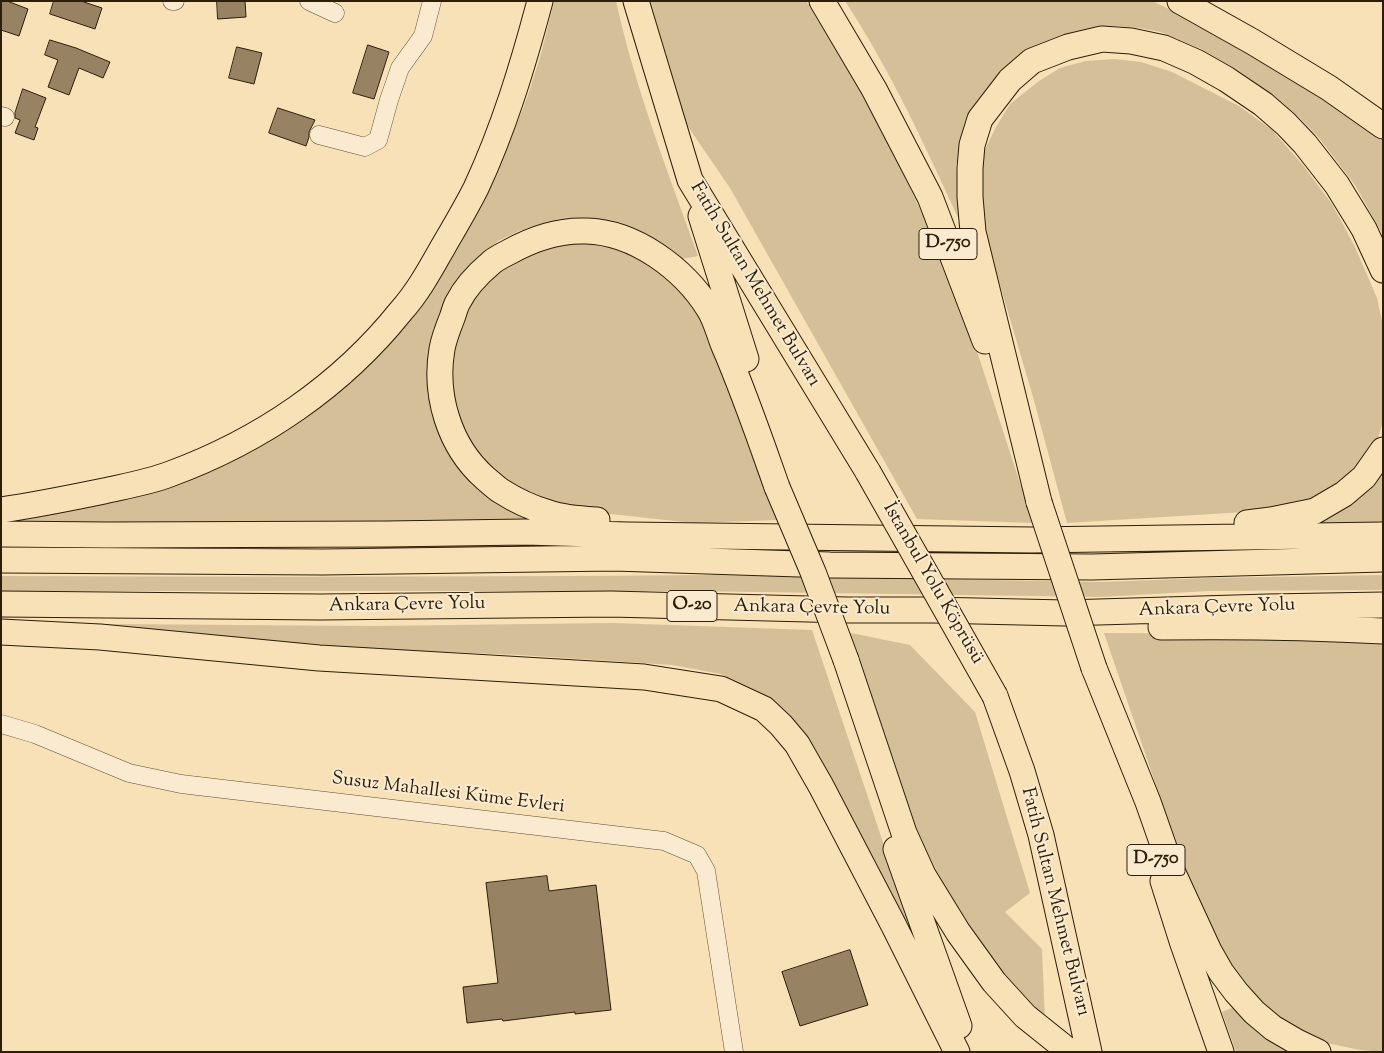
<!DOCTYPE html>
<meta charset="utf-8">
<style>
body{margin:0}
#map{position:relative;width:1384px;height:1053px;overflow:hidden;background:#f8e0b7;font-family:"Sorts Mill Goudy",serif}
canvas{display:block}
.frame{position:absolute;inset:0;border:2px solid #2d1e08;pointer-events:none}
</style>
<div id="map">
<canvas width="1384" height="1053"></canvas>
<div class="frame"></div>
</div>
<script>
const g = document.querySelector('canvas').getContext('2d');
g.lineJoin = 'round';
function fillPath(path, color) {
  g.fillStyle = color;
  g.fill(path, 'evenodd');
}
function strokePath(path, color, width, dash) {
  g.strokeStyle = color;
  g.lineWidth = width;
  g.lineCap = dash ? 'butt' : 'round';
  g.setLineDash(dash || []);
  g.stroke(path);
}
function drawText(font, color, halo, rows, align = 'center') {
  g.font = font + ' "Sorts Mill Goudy",serif';
  g.lineWidth = 4;
  g.setLineDash([]);
  g.textBaseline = 'middle';
  g.strokeStyle = halo;
  g.fillStyle = color;
  for (const [text, x, y, turn = 0] of rows) {
    g.save();
    g.translate(x, y);
    g.rotate((+turn || 0) * Math.PI / 180);
    g.textAlign = isNaN(turn) ? turn : align;
    if (halo) g.strokeText(text, 0, 0);
    g.fillText(text, 0, 0);
    g.restore();
  }
}
fillPath(new Path2D(`
 M554,1h62c19,87 52,171 82,255l-16,3 -120,-37 -21,2 -22,7 -21,10 -19,18 -24,29 -12,145 103,89 -545,5v-11l171,-32 56,-21 45,-25 35,-22 30,-23 40,-37 30,-34 73,-118 31,-68 16,-41 13,-41z
 M643,1h163l56,93 31,59 28,58 52,128 60,184 -116,-4 -187,-331 -54,-79z
 M845,1h307l15,7 149,85 67,47v95l-28,-50 -36,-47 -19,-20 -24,-21 -40,-28 -35,-20 -40,-17 -22,-4 -24,-2 -34,4 -38,13 -29,19 -50,70 -8,33 5,59c-35,-76 -70,-153 -116,-223z
 M1115,59l26,3 31,10 67,34 33,24 30,34 30,40 22,41 23,53 6,28v96l-5,16 -12,24 -51,41 -71,9 -177,11 -34,-126 -40,-136 -15,-66 1,-33 17,-35 14,-23 29,-23 21,-13 26,-7z
 M560,242h43l58,27 44,52 73,199 -85,3 -119,-13 -53,-15 -51,-47 -17,-50 -1,-27 3,-25 7,-25 12,-24 17,-19 21,-16z
 M1383,472v55l-66,-1 -1,-6z
 M716,575l384,7 109,-4 174,-3v15l-174,1 -109,6 -410,-6h-689v-15c239,1 477,1 715,-1z
 M613,623l199,7 97,290 -8,5 -130,-224 -26,-15 -24,-12 -49,-9 -153,-10 -197,-8 -218,-17v-6l268,2z
 M846,632l64,13 65,67 55,181 -25,19 37,37 3,72 -28,-26 -63,-82 -36,-73z
 M1104,633l212,1 67,5v413l-23,-2 -38,-8 -40,-22 -42,-32 -51,-106z
 M1236,1006l65,46h-65l-14,-40z`), '#d5bf99');
const building = new Path2D(`
 M1,1h6l21,8 -9,27 -18,-6z
 M54,1h27l21,7 -7,21 -45,-15z
 M217,1h28l1,16 -28,2z
 M50,40l26,8 34,14 -7,16 -24,-10 -10,27 -21,-8 10,-27 -13,-5z
 M368,45l21,7 -15,47 -21,-6z
 M237,47l25,6 -8,31 -25,-6z
 M23,89l23,9 -11,29 3,1 -4,12 -19,-7 5,-13 -5,-2v-5z
 M278,108l37,12 -6,12v5l-3,9 -37,-13z
 M547,876l2,15 47,-6 15,125 -36,4v-2l-72,9 -1,-2 -35,4 -4,-36 35,-4 -12,-100z
 M850,950l18,55 -68,21 -18,-54z`);
fillPath(building, '#978363');
strokePath(building, '#2d1e08', 1);
const minor = new Path2D(`
 M172,1h3
 M309,1l26,12
 M1,116l4,1
 M319,135l46,12 13,-7 11,-40 11,-32 23,-32 9,-35
 M1,724l34,10 94,39 52,11 483,57 33,14 9,16 28,181`);
const highway = new Path2D(`
 M636,1l54,179 178,292
 M822,1l52,88 56,108 55,144
 M1180,1l73,41 76,46 54,38
 M701,216l45,143
 M1039,502l-66,-270 -3,-35v-29l2,-23 8,-26 30,-39 22,-19 36,-14 34,-8 29,2 33,7 32,14 30,17 37,25 23,20 19,20 32,41 27,44 19,41
 M1,510c35,-5 69,-12 103,-19 22,-5 45,-9 66,-17 90,-33 171,-88 231,-163 17,-19 29,-41 42,-64 11,-19 23,-39 33,-59 28,-60 47,-123 64,-187
 M597,520c-16,-1 -34,-2 -48,-7 -17,-5 -34,-13 -48,-22 -6,-4 -11,-9 -16,-13 -36,-32 -51,-83 -43,-129 2,-11 6,-21 10,-31 2,-5 3,-11 6,-16 7,-14 21,-29 34,-40 5,-4 11,-7 17,-10 23,-13 51,-22 77,-21 49,1 98,38 123,78 7,11 10,25 15,37 20,46 36,93 53,141
 M1247,523l24,-3 44,-9 29,-17 20,-17 19,-27
 M1,534l106,1 280,-1 138,-2 102,3 405,5 351,-5
 M1,560l322,2 291,-4 216,7 262,2 291,-8
 M1,604l319,3 291,-3 236,6h85l133,3 203,-6 115,-2
 M1161,627c74,-1 148,0 222,4
 M1,632l99,5 219,21 325,19 77,12 43,20 17,16 16,19 24,42 73,140 63,126
 M846,660l58,173 19,42 35,57 36,50 31,34 45,36
 M1094,668l54,134 25,71 36,78 12,21 15,20 18,20 19,16 24,14 21,10
 M995,696l27,75 19,64 48,217
 M896,849l63,177
 M1163,881l19,60 39,111`);
strokePath(minor, '#604e34', 19);
strokePath(highway, '#2d1e08', 27);
strokePath(minor, '#faebd0', 18);
strokePath(highway, '#f8e0b7', 25);
const highwayBridge = new Path2D(`
 M868,472l127,224
 M777,487l36,85 33,88
 M1039,502l55,166`);
strokePath(highwayBridge, '#2d1e08', 27, []);
strokePath(highwayBridge, '#f8e0b7', 25);
for (const [x, y, w] of [
 [948,244,58],
 [692,606,50],
 [1156,860,58]
]) {
  const box = new Path2D();
  box.roundRect(x - w / 2, y - 15.5, w, 31, 4);
  g.fillStyle = '#faebd0';
  g.fill(box);
  strokePath(box, '#2d1e08', 1);
}
drawText('bold 18px', '#2d1e08', null, [
 ["D-750",948,244],
 ["O-20",692,606],
 ["D-750",1156,860]
]);
drawText('19px', '#2d1e08', '#faebd0', [
 ["Fatih Sultan Mehmet Bulvarı",754,285,59],
 ["İstanbul Yolu Köprüsü",932,584,60],
 ["Ankara Çevre Yolu",407,606,-1],
 ["Ankara Çevre Yolu",812,609,1],
 ["Ankara Çevre Yolu",1217,609,-2],
 ["Susuz Mahallesi Küme Evleri",448,794,7],
 ["Fatih Sultan Mehmet Bulvarı",1054,902,76]
]);
</script>
